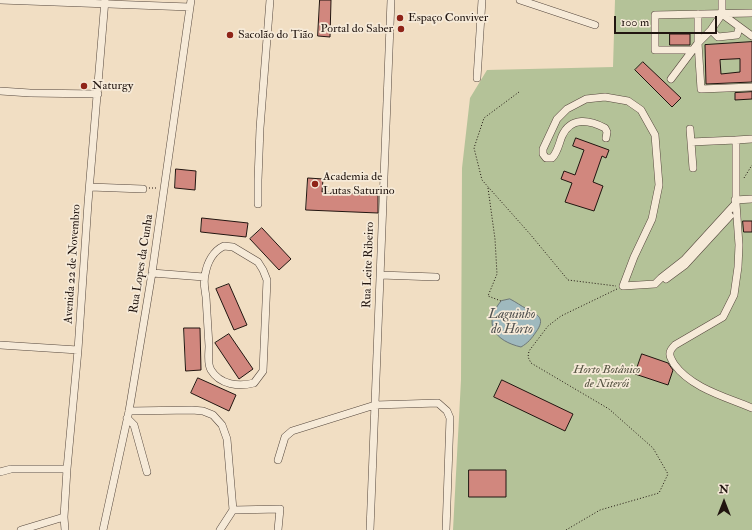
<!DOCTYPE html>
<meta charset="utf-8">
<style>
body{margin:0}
#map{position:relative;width:752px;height:530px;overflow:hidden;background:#f1dec3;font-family:"IM FELL Double Pica",serif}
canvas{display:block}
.north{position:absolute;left:704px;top:482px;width:40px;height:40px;-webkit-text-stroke:3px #f6ead8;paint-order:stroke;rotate:0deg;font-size:11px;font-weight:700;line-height:16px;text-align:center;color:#211510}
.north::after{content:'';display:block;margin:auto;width:14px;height:18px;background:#211510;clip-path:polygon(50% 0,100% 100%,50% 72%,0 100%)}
.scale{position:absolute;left:614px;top:16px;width:103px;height:18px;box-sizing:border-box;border:2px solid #211510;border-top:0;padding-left:5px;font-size:12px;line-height:14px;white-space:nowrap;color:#211510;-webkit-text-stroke:3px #f6ead8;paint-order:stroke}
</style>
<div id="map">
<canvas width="752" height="530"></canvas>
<div class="north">N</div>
<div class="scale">100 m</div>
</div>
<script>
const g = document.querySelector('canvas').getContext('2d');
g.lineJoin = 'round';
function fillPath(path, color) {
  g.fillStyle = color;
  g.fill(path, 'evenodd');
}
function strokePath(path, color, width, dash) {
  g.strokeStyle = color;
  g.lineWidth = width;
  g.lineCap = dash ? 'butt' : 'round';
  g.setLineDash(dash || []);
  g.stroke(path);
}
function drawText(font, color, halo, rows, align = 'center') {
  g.font = font + ' "IM FELL Double Pica",serif';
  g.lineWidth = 3.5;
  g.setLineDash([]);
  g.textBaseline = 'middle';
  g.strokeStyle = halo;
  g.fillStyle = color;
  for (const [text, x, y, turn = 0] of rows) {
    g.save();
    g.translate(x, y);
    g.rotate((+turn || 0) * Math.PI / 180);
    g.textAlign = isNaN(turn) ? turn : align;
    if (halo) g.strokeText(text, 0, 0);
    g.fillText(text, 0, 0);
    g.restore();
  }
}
fillPath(new Path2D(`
 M615,0h137v530h-299l8,-150 1,-212 8,-70 17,-28 126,-3z`), '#b4c298');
const water = new Path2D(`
 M510,299c6,3 11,7 17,10 11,6 19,9 9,23 -4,6 -8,11 -15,15 -26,-6 -39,-23 -20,-46z`);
fillPath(water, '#9fb9be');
strokePath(water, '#6d7778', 1);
const building = new Path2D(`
 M320,0h11l-1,37 -12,-1z
 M670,34h20v11h-20z
 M752,42v40l-46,2 -1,-39zM740,59v13l-19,2 -1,-14z
 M643,62l38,36 -9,9 -37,-37z
 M752,92v7l-17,1v-7z
 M576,138l33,12 -3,8 -4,-2 -9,26 10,4 -9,25 -29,-9 7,-19 -11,-4 3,-8 11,4 9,-25 -11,-4z
 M176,169l20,2 -1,19 -20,-2z
 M308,178l15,1 -1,13 56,3v18l-72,-3z
 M202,218l46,5 -2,14 -45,-5z
 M743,221h9v11h-8z
 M262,228l29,31 -12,11 -29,-31z
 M229,284l18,41 -13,5 -18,-41z
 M184,328h16l1,42 -15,1z
 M229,334l24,35 -14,10 -24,-36z
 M642,354l26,9 5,7 -5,15 -33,-11z
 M198,378l38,17 -7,16 -38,-18z
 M502,380l71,34 -8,17 -71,-34z
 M469,470h37v27h-37z`);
fillPath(building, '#d1877e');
strokePath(building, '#211510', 1);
const minor = new Path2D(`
 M0,0l190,7
 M520,0l75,25
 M722,0v14l30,22
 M698,14v29l3,46 51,-2
 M711,30l7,7 19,-2 2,-7
 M693,50h-38v-35l97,-2
 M477,78l5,-78
 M671,79l27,-36 13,-13 11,-16
 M0,91l30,2 68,1
 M690,129l1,13
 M606,138l1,-6 -2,-4c-15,-8 -34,-12 -43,8 -3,7 -4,16 -10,22h-6l-3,-4v-5l14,-30 10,-10 19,-10 19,-2 23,4 13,9 14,25 4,50 -7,34 -18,38 -11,29 32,-2 6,-6 23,-18 52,-57v-63l-45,2 2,26
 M736,140l16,-1
 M90,187l53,2
 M735,200l17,-1
 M736,203l3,42 -1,22 -4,28 -11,22 -48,28c-2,2 -5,5 -5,8 -1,4 2,7 4,11 17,24 52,33 78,44
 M258,204v-24l2,-52 10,-128
 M224,246l9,1 25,15 5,8 4,10 -4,91 -9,12c-15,4 -34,2 -43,-13 -4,-6 -2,-17 -2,-24 -1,-17 -2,-33 -3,-49 -1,-7 -3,-15 -1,-22 2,-12 8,-24 19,-29z
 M152,273l52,4
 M380,275l56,2
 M666,279l19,-14 45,-49
 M0,345l78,5
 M129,411l63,-1 11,1 10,4 9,10 5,14 6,71
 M127,418l7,7 13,47
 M278,460l7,-23 7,-6 83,-26 63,-2 9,8 3,7 -4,112
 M0,472l11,-3h56
 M233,510l47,-1 -2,21
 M21,530l43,-13
 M65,530l-1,-13 3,-48 11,-119 10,-147 17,-203
 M103,530l26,-119 23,-138 39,-273
 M220,530l13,-20
 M370,530l21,-530`);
strokePath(minor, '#55473d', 8);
strokePath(new Path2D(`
 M519,92l-35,26 -10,30 8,32 48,54 38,46 48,6
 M744,178l8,-13
 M149,188h7
 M488,188l7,51 2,35 -9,22 13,5
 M566,530l34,-20 59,-17 9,-19 -15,-26 -44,-39 -78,-46 -3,-6 1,-6 19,-25 13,-10 56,-27`), '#211510', 1, [1, 2]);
strokePath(minor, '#f6ead8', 7);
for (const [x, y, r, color] of [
 [400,18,4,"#8f2418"],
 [401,29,4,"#8f2418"],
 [230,35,4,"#8f2418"],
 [84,86,4,"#8f2418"],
 [315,184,4,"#8f2418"]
]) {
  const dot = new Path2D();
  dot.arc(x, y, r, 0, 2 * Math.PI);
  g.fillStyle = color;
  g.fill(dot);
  strokePath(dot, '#f6ead8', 1.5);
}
drawText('12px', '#211510', '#f6ead8', [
 ["Espaço Conviver",408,18],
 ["Portal do Saber",393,29,"right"],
 ["Sacolão do Tião",238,35],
 ["Naturgy",92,86],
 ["Academia de",323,177],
 ["Lutas Saturino",323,191]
], 'left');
drawText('12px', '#211510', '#f6ead8', [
 ["Avenida 22 de Novembro",73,264,-86],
 ["Rua Lopes da Cunha",142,264,-81],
 ["Rua Leite Ribeiro",369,265,-88]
]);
drawText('italic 12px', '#545240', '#f6ead8', [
 ["Horto Botânico",607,370],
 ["de Niterói",607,384]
]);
drawText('italic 13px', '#4d4e4d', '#f6ead8', [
 ["Laguinho",512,315],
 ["do Horto",512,330]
]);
</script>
